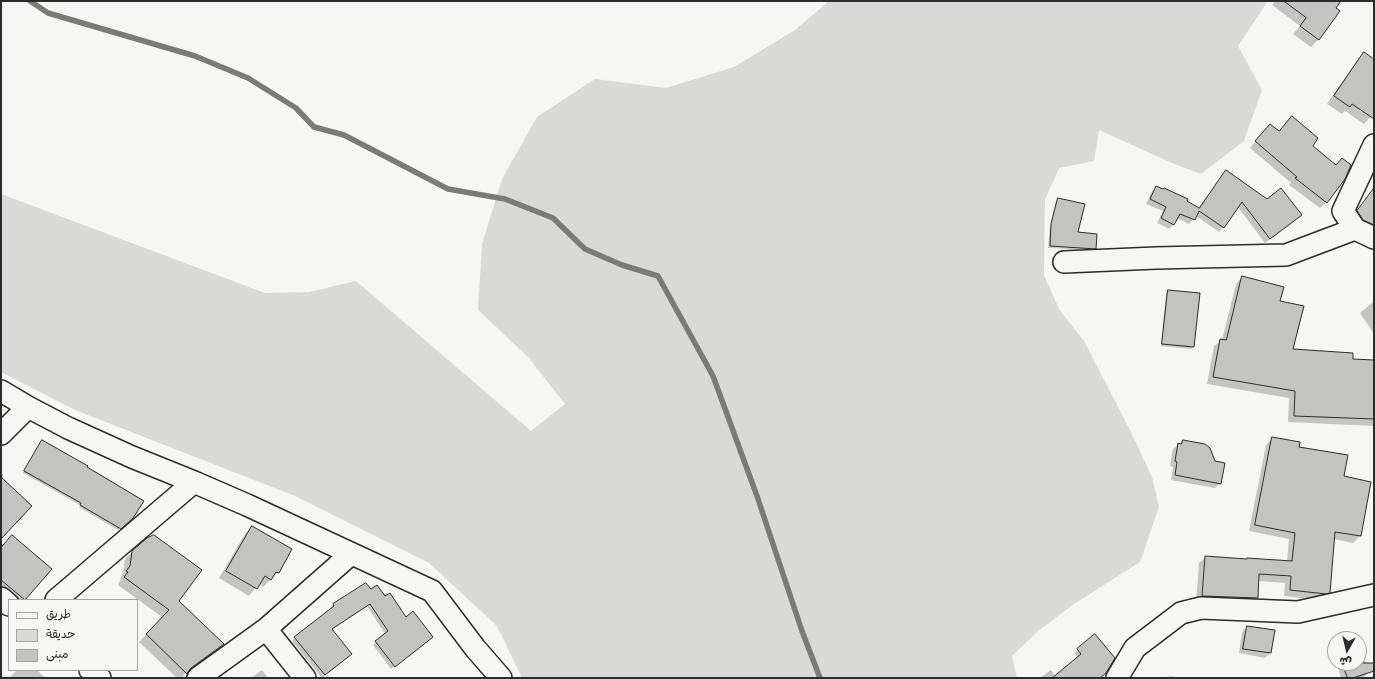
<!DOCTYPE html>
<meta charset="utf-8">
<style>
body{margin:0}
#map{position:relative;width:1375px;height:679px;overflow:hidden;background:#f6f6f2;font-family:Caveat,"Playpen Sans Arabic",sans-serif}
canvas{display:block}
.frame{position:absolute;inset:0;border:2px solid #2b2b2b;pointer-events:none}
.legend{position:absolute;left:8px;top:599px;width:130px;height:72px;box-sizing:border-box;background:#f6f6f2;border:1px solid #a5a5a2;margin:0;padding:5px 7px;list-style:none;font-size:12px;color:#2b2b2b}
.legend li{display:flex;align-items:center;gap:8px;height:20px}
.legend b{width:20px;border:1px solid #a5a5a2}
.north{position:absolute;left:1327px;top:631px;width:40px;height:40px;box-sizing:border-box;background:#f6f6f2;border:1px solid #a5a5a2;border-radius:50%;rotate:188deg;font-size:11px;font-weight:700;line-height:16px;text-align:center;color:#2b2b2b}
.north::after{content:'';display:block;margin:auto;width:14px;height:18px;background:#2b2b2b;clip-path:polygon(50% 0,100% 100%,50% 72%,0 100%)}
</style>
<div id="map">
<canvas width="1375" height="679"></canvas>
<div class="frame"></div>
<ul class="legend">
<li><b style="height:5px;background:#f6f6f2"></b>طريق</li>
<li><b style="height:11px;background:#d9d9d5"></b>حديقة</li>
<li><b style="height:11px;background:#c3c3c0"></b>مبنى</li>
</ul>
<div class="north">ش</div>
</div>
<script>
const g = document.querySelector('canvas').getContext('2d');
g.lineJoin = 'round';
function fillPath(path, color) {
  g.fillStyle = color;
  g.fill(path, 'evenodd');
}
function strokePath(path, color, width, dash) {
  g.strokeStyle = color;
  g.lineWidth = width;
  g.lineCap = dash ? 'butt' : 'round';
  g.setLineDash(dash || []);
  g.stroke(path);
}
fillPath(new Path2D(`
 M829,1h439l-30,45 24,44 -18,51 -43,33 -29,-11 -73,-33 -5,31 -35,7 -14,32 -1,75 15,34 25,32 47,91 21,45 7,30 -19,55 -66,42 -36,27 -26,25 5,22h-495l-25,-52 -68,-63 -134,-67 -220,-86 -74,-38v-178l264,99 44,-1 47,-11 175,150 34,-27 -37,-47 -50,-47 4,-66 20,-65 35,-62 58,-38 71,9 68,-21 61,-37z`), '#d9d9d5');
fillPath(new Path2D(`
 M1275,1h65l-6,7 5,3 -21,29 -7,7 -18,-13 7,-8 -28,-21z
 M1364,53l10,7v53l-10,11 -19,-13 -3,3 -15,-10 30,-44z
 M1264,132h14l33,14 24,20 7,-7 -15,43 -7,6 -31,-23 2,-2 -41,-35z
 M1226,171l70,48 -31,24 -27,-36 -19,25 -23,-16 -7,8 -12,-6 -4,7 -4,4 -12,-6 6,-12 -17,-7 6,-13 5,-4 41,21z
 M1058,199l19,34 18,15 -2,2 -45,-2 2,-21 6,-26z
 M1363,203h11v29l-21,-16z
 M1242,277l37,24 13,49 60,10 22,1v65l-86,-4 1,-24 -82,-14 7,-38 8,-6 14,-56z
 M1168,291l25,56 -2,2 -30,-3 5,-53z
 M1374,301v33l-14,-21z
 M1272,438l26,9 44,30 28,5 -10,54 -7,7 -19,-4 -5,53 -7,7 -4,1 -34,-4 1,-13 -27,-2 -1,17 -7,7 -54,-3 3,-39 7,-6 40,3 1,-1 40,2 2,-22 -40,-8 17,-86z
 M42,441l88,79 -12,10 -39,-23 1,-2 -57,-32z
 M1183,441l37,42 -5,5 -44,-8 2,-13 -3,-1 3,-17z
 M252,527l26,45 -15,15 -4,-3 -10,12 -30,-18 26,-44z
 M1,549l49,20 -26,31h-15l-8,-7z
 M132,552l45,49 46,43 -7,7 -29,21 -6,6h-4l-38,-36 23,-25 -44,-32 3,-6 -1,-1 3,-4 2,-15z
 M366,584l4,6 15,8 20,21 24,21 -38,29 -18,-24 12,-11 -18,-28 -36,24 17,27 -26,21 -30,-37 39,-31 -1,-2 3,-3z
 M1247,627l23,26 -5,5 -26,-5 3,-21z
 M1095,636l3,42h-58l11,-8 4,6 23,-18 -4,-5z
 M1363,655l6,17 -4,4 -5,2h-19l-3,-10 4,-5h17v-6z
 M17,670h20l8,8h-36z
 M262,670l6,8h-17z
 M1173,676v2h-13z`), '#0003');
strokePath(new Path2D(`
 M30,1l18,12 147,43 53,22 48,30 18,19 30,8 104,54 57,10 48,19 32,31 37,16 36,11 55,100 44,120 45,135 18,47`), '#7a7a78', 5.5);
const building = new Path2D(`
 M1284,1h57l-5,7 4,3 -21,29 -19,-14 6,-8z
 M1364,52l10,7v60l-22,-15 -2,3 -16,-11z
 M1292,116l26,22 -5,8 23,19 6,-7 9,7 -6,14 -18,24 -32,-25 2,-1 -42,-36 15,-17 9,7z
 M1226,170l41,29 14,-11 21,27 -32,24 -28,-37 -18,26 -25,-17 -4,9 -15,-6 -6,11 -13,-7 5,-11 -16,-8 6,-13 7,3 1,-1 24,11 -1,2 12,7z
 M1374,188v37l-11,-5 -6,-9z
 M1058,198l27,6 -7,28 19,2 -1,15 -46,-3 1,-22z
 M1242,276l42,11 -4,14 24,5 -11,43 60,4v6l21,1v59l-80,-3 1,-25 -82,-14 7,-38 6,1z
 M1168,290l32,3 -6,54 -32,-3z
 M1272,437l28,5 -1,5 49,8 -4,21 27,6 -10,54 -26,-4 -5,61 -4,1 -36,-4 1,-14 -32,-2 -1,24 -56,-2 3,-40 42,3v-1l45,3 3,-28 -40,-8z
 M42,440l46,26 -1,1 57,34 -11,17 -12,11 -41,-24 1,-2 -57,-32z
 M1183,440l22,4 5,4 5,13 10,2 -4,21 -46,-9 2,-13 -2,-1 3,-18 3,1z
 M1,477l31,29 -31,33z
 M252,526l40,23 -13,24 -3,-1 -5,8 -6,-4 -8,13 -31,-18z
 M12,535l40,34 -27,31 -24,-20v-32z
 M154,535l48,35 -23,31 45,43 -33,24 -4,6 -41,-40 23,-24 -45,-33 4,-5 -2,-1 4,-5 2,-15 15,-13z
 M366,583l5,6 6,-4 8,11 5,-3 16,24 7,-6 20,26 -38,30 -20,-26 13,-10 -18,-27 -38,25 20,25 -27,21 -31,-38 40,-31 -1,-2z
 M1247,626l28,4 -4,23 -28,-4z
 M1095,634l20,24 -9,15 -6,5h-48l29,-24 -4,-5z
 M1342,663h32v8l-21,7h-5z`);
fillPath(building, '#c3c3c0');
strokePath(building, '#2b2b2b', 1);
const minor = new Path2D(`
 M1374,145l-31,66 12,18 19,9
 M1064,262l92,-4 130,-3 69,-26
 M1,391l27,16 40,21 64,29 62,25 53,23 185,86 43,57 26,30
 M1,434l27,-27
 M1,598l8,7
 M56,600l138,-118
 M266,629l39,49
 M90,670l10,8
 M198,678l68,-49 85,-75
 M1117,678l18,-30 46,-35 20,-5 97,4 76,-17`);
strokePath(minor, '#2b2b2b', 24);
strokePath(minor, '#f6f6f2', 21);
</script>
